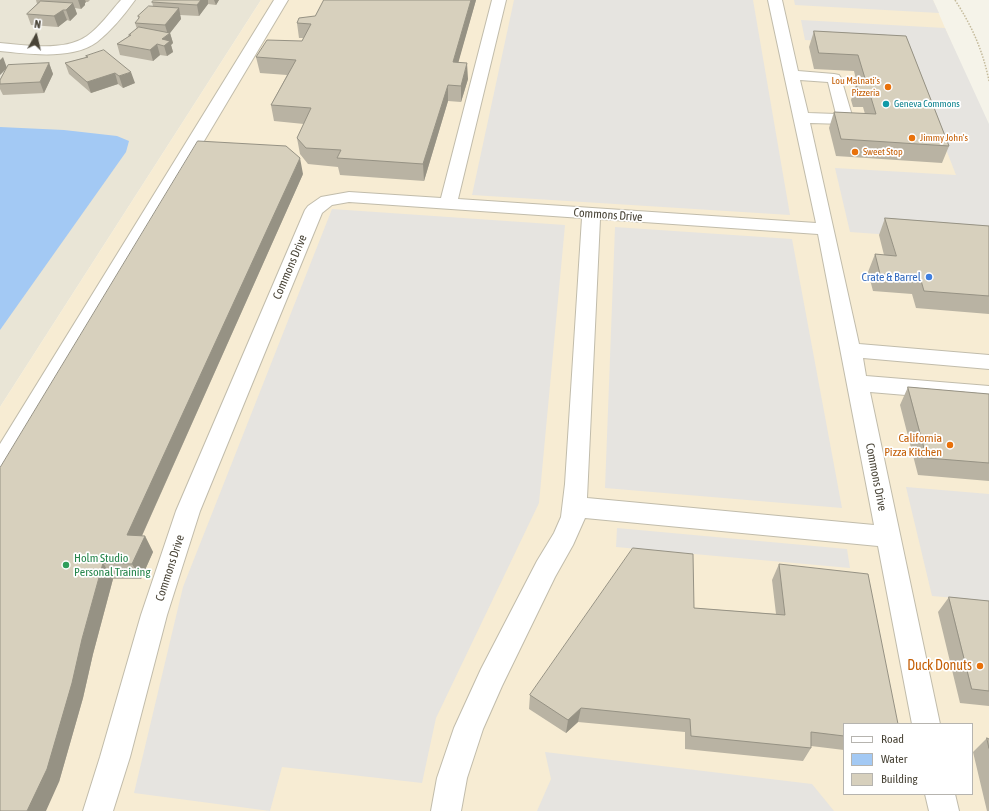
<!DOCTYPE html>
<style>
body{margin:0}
#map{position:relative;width:989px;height:811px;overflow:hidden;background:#f5f3e9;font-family:"Asap Condensed",sans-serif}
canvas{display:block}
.legend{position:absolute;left:843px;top:723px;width:130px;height:72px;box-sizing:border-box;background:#fff;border:1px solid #b6b4af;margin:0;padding:5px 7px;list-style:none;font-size:12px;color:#494437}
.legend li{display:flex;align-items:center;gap:8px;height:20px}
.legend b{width:20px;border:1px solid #b6b4af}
.north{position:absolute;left:16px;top:16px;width:40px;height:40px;-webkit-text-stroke:3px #fff;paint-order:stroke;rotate:8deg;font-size:11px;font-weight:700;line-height:16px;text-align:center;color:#494437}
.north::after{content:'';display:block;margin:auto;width:14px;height:18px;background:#494437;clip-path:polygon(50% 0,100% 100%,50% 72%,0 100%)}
</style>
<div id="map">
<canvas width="989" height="811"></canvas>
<ul class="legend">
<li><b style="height:5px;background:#fff"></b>Road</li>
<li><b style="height:11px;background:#a3c9f4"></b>Water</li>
<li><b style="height:11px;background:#d7d0bd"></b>Building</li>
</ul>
<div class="north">N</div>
</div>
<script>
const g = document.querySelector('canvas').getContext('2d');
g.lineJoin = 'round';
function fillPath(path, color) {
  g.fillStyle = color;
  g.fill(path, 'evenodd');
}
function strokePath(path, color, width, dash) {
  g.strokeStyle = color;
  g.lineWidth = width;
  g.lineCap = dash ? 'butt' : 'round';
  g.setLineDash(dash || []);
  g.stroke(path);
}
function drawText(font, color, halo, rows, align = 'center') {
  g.font = font + ' "Asap Condensed",sans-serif';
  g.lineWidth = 3.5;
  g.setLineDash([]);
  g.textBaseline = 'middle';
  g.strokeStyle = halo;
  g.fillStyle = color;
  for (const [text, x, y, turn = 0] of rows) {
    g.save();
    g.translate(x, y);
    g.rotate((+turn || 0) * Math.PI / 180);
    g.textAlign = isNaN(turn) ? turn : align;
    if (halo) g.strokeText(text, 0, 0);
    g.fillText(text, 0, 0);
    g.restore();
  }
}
fillPath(new Path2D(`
 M0,0h261l-261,407z`), '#e9e5d6');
fillPath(new Path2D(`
 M261,0h672l56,130v681h-989v-404zM844,724h128v70h-128z`), '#f7ecd3');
fillPath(new Path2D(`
 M514,0h239l37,215 -318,-20z
 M794,0h139l6,13 -144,-8z
 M801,20l144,8 44,96v118l-139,-10 -15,-64 121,7 -50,-129 -101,-6z
 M332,209l233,16 -26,278 -103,215 -14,65 -140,-16 -12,44 -136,-18 49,-206z
 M615,227l177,12 50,269 -237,-20z
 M906,487l83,7v107l-57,-5z
 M617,528l230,21 3,19 -234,-21z
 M545,752l267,32 22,27h-297l14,-32z`), '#e6e4e0');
fillPath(new Path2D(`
 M0,127l64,3 53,6 12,5 -3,11 -126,178z`), '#a3c9f4');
const minor = new Path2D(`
 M121,0h14c-10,14 -24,31 -38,42 -24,18 -68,12 -97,9v-8c26,2 64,9 87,-7 13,-9 23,-24 34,-36z
 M274,0h14l-280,470 -8,3v-29z
 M492,0h14l-48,199 358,24 -48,-223h14l16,71 36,3 5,1 2,3 12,41 -2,3 -6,2 -35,-1 49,221 130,11v14l-126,-11 3,18 123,10v16l-119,-10 70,332h-28l-34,-178 -293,-28 -12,27 -18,32 -53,109 -19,43 -16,49 -6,33h-30l6,-33 17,-50 27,-59 56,-108 17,-28 7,-16 4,-33 17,-266 -233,-16 -17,3 -10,8 -122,298 -33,104 -37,142 -17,54h-30l17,-54 41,-142 35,-104 129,-301 3,-4 13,-9 28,-5 92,6zM800,80l28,2 8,32 -28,-1zM600,219l218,15 56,291 -287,-27z
 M925,794h30l4,17h-30z`);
strokePath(minor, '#c1bcab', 2);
strokePath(new Path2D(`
 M955,0c17,26 28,51 34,81`), '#c4ba9b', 1.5, [1.5, 1.5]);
fillPath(minor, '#fff');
fillPath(new Path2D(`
 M36,0h54l-2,2h-2l-1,1v2l-4,4 -6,-1 2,6 -7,7 -3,-1 -9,7 -27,-2 -4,-11 10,-10z
 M154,0h65l-3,5 -8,-1 -9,12 -19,-1 1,4 -11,14 3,10 -2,2 2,7 -6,4 -7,-1 -7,6 -33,-6 -3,-11 12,-8v-1l8,-6 -2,-6 4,-4 -1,-3 15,-10 -1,-4z
 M320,0h156l-18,62 10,17 -7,23 -13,-1 -24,80 -84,-6 -2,-8 -30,-3 -8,-10 -3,-16 7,-14 -30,-3 -3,-16 16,-30 -27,-2 -4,-16 46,-16 1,-3h-4l-2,-15 18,-7 9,-16z
 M814,31l92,5 43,110 -7,17 -106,-7 -7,-28 5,-16 31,2 -2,-7h-10l-2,-7 5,-16h1l-3,-13 -40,-2 -5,-22z
 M86,56l49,27 -12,5 -5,-4 -27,9 -22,-19 -4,-11 22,-6z
 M49,63l4,11 -9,19 -41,2 -3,-6v-9l7,-13z
 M303,174l-161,362h3l8,16 -12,27h-28l-20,75 -10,44 -24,84 -59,-314z
 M885,218l104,8v88l-73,-6 -4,-14 -39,-3 -5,-19 7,-18 9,1 -5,-20z
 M908,387l81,7v87l-71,-6 -18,-70z
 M779,564l65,160v26l-33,-4v2l-8,13 -118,-12v-17l-107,-10 -12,11 -37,-24 1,-14 164,-87 82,6 -4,-34z
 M949,597l40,4v105l-29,-3 -22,-91z
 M987,738l2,1v72h-2l-14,-59z`), '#b9b3a3');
fillPath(new Path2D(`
 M78,0h7l1,2 -1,1v2l-4,4z
 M201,0h7v4l-9,12 -2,-11z
 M214,0h5l-3,5z
 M471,0h5l-22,78 -1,-16z
 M73,3l4,11 -7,7 -4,-11z
 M179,8l2,11 -11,14 3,10 -2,2 2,7 -6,4 -5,-17 6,-4 -3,-10z
 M63,10l4,10 -9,7 -4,-11z
 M157,44l3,11 -7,6 -3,-11z
 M3,57l4,11 -7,7v-15z
 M49,63l4,11 -9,19 -4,-11z
 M467,63l1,16 -7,23v-16z
 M131,72l4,11 -12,5 -4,-12z
 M115,73l3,11 -27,9 -4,-11z
 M448,85v16l-24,80 -1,-17z
 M300,158l3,16 -168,377 -8,-16z
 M145,536l8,16 -12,27 -9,-15z
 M103,563l10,16 -20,75 -10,44 -24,84 -13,29h-19l55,-172z
 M581,708l-3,14 -12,11 2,-13z`), '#969284');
const building = new Path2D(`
 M154,0h47l-4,5 -45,-3z
 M324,0h147l-18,62 14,1 -6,23 -13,-1 -25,79 -86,-6 4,-8 -35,-2 -9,-10 14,-30 -40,-3 25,-45 -40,-3 11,-17 35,1 9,-17 -14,-1 2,-5 16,-2z
 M41,1l32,2 -7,7h-3l-9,6 -27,-2z
 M149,6l30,2 -14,17 -30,-2 4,-5v-2h-1z
 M139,27l31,6 -8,6 8,2 -6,5 -7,-2 -7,6 -33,-6 14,-9h-2z
 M814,31l92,5 43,110 -108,-7 -7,-27 42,2 -7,-23h-11l-2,-7 11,1 -9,-30 -39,-2z
 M104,50l27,22 -12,4 -4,-3 -28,9 -22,-19 23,-6 -2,-1z
 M49,63l-9,19 -40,2v-4l8,-15z
 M198,141l88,5 14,12 -173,377 18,1 -13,28 -29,-1 -21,76 -10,44 -25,86 -20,42h-27v-343z
 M885,218l104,8v70l-65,-5 -4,-14 -40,-3 -5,-20 21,2z
 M908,387l81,7v69l-62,-5z
 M633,548l60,6 1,54 91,7 -6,-51 89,10 30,150h-54v12l-33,-4v16l-120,-12 -1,-17 -109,-11 -13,12 -38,-25z
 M949,597l40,4v90l-17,-2z
 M987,738l2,1v9z`);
fillPath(building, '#d7d0bd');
strokePath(building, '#969284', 1);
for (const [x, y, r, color] of [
 [888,87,4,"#e8710a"],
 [886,104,4,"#0f9aa8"],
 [912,138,4,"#e8710a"],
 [855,152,4,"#e8710a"],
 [929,277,4,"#3f7fe0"],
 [950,445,4,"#e8710a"],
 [66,565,4,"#2e9e5b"],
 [980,666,4,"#e8710a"]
]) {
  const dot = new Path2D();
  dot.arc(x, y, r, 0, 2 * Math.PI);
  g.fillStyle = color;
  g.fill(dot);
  strokePath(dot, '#fff', 1.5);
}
drawText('10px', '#c56008', '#fff', [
 ["Lou Malnati's",880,81,"right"],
 ["Pizzeria",880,93,"right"],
 ["Jimmy John's",920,138],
 ["Sweet Stop",863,152]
], 'left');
drawText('10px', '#0d838f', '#fff', [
 ["Geneva Commons",894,104]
], 'left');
drawText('12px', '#494437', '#fff', [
 ["Commons Drive",608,215,4],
 ["Commons Drive",290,267,-67],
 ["Commons Drive",876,477,79],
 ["Commons Drive",170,568,-72]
]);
drawText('12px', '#366cbe', '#fff', [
 ["Crate & Barrel",921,277]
], 'right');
drawText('12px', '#c56008', '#fff', [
 ["California",942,438],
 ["Pizza Kitchen",942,452]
], 'right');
drawText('12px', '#27864d', '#fff', [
 ["Holm Studio",74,558],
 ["Personal Training",74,572]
], 'left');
drawText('14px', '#c56008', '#fff', [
 ["Duck Donuts",972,666]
], 'right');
</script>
